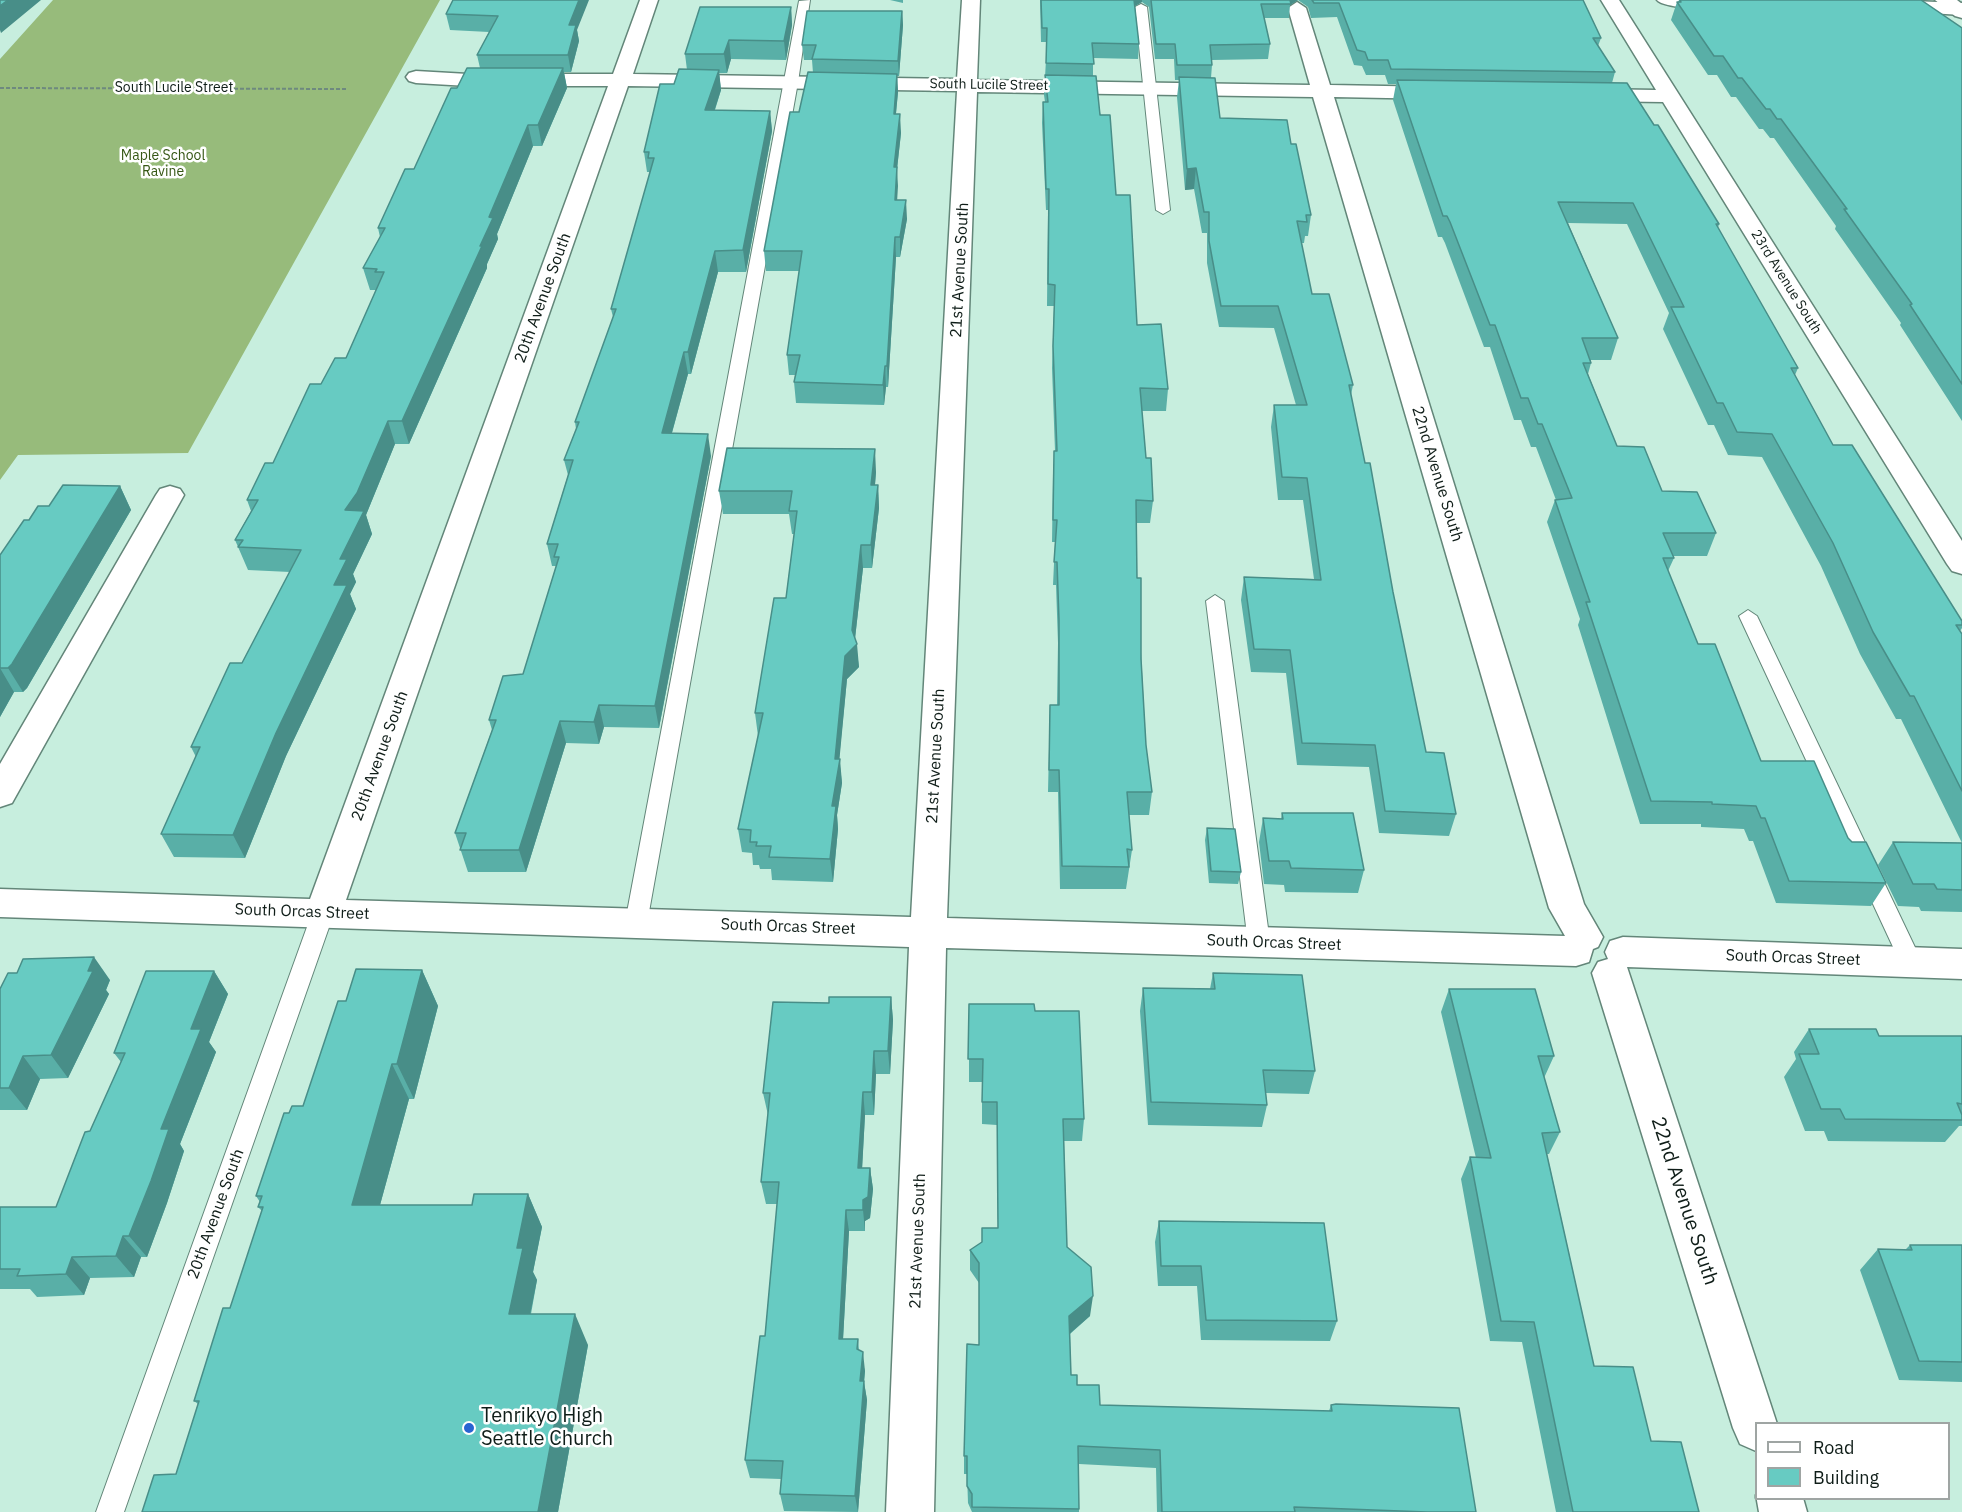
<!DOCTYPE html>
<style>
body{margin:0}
#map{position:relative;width:1962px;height:1512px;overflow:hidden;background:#c7eede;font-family:"IBM Plex Sans",sans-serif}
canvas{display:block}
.legend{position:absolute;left:1755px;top:1422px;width:195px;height:78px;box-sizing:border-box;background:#fff;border:2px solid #9fa5a3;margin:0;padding:8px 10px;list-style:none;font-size:18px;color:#0f1d18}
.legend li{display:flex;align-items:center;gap:12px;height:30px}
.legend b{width:30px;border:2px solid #9fa5a3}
</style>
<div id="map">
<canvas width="1962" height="1512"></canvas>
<ul class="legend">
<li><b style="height:8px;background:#fff"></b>Road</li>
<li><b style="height:16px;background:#67cbc2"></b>Building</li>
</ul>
</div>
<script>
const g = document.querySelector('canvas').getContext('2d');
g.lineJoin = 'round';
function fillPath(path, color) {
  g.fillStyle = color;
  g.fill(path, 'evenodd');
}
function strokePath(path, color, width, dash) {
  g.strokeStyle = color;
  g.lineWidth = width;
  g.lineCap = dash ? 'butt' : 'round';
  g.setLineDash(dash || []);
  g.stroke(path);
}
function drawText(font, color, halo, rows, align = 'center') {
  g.font = font + ' "IBM Plex Sans",sans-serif';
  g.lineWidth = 5;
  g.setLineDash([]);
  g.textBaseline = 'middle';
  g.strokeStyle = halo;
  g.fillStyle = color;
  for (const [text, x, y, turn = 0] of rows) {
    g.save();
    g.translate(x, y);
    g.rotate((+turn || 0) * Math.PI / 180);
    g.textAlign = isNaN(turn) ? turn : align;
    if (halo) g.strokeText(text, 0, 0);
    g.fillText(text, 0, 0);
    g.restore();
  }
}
fillPath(new Path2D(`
 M53,0h387l-252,453 -170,2 -18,25v-421z`), '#97bb7b');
const service = new Path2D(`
 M810,0l-12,82 -151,841 -3,6 -8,3 -8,-3 -3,-6 174,-922z
 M1141,4l6,3 23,203 -7,4 -7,-4 -21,-203z
 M1215,595l9,6 46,342 -3,6 -8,3 -8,-3 -3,-6 -42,-342z
 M1748,610l9,6 165,346 -3,6 -8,3 -8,-3 -3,-6 -161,-346z
 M323,905l8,2 3,6 -210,599h-28l216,-599 3,-6z`);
const minor = new Path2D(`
 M640,0h18l-25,74 324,5 5,-79h18l-3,80 333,5 -22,-77 9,-6 9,6 24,77 110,2 7,2 3,4 -3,4 -7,2 -106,-2 250,807 19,33 -5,10 -5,2 -4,13 -13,4 -630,-18 -12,564h-48l23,-565 -909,-30v-28l310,10 298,-813h-140l-52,-3 -7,-2 -3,-4 3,-4 7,-2 52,3h145zM628,86l329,5 -46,826 -565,-17zM977,92l336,5 236,811 16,28 -618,-18z
 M1601,0h18l343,541v33l-10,-3 -5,-7 -284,-462 -72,-1 -7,-2 -3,-4 3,-4 7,-2 65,1z
 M1657,0h74l2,3c-6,9 -70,6 -76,-3z
 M1887,0l75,3v12l-82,-5 -2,-4 2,-4z
 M170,486l10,3 4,6 -172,308 -12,4v-43l156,-269 4,-6z
 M1623,937l339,12v30l-335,-12 150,457h-21v27l-16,-7 -7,-16 -141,-455 6,-11 10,-3 -3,-7 5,-11z
 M1756,1495v3h47l4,14h-48z`);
const secondary = new Path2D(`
 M1935,0h22l5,4v14l-7,-2z`);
strokePath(service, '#638679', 2);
strokePath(minor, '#638679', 3);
strokePath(secondary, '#638679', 3);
strokePath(new Path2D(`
 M0,88l348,1`), '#6e897f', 2, [4, 2]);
fillPath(service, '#fff');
fillPath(minor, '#fff');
fillPath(secondary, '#fff');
fillPath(new Path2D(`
 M453,0l124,30 2,11 -8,31h-7l3,16 -25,58h-9l-36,88 1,5 -11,25v4l-78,176h-14l-29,71 6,19 -19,40 3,8 -6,12 6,15 -70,147 -41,102 -71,-1 -13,-23 35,-77 -5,-10 51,-84 48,-91 -42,-2 -13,-30 16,-29 -4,-11 26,-37 48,-79 25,-26 30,-68h-6l-7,-22 17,-31 -2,-9 36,-59 43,-81 23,-20 -3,-13 12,-23 -39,-2 -4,-16z
 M890,0h13v3z
 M1040,0h543l18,38 -3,8 17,26 -3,11 107,141 -1,4 80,140 -3,7 38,70 129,176v7l-2,3 2,3v278l-41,-1 -2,-4 -21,-1 -20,-41 15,-23 69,1 -61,-124h-5l-36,-65 -39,-88 -59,-109 -34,-2 -14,-30h-6l-45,-96 6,-16 -42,-89 -59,-1 50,115 -7,22h-20v3l-3,11 29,72 45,45 54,42 -9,23h-34l1,2 -6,13 30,73 63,117 87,77 38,45 -15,23 -95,-3 -23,-62h-4l-5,-12 -43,-2v-3h-61l-62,-199 2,-6 -33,-97 8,-22h1l-20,-53h-5l-10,-27h-7l-24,-73h-6l-39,-104 -3,-6h-4l-45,-137 3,-16h-8l-3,-9h-19l-4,-9 -8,-1 -17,-48 -26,1 -3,-11 -10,-7 -8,5 -1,13h-25l6,26 -2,15 -56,1v5l-1,13 9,40 71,26 20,71 -3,21h-3l-1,7h-3l11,51 41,91 -2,10 14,68 61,289 30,62 -7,22 -70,-3 -10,-66 -72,-2 -11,-92 -35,-1 -10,-72 3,-23 70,2 -11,-79h-25l-7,-73 3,-22h22l-22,-77 -55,-1 -12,-64v-30h-5l-8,-44 -9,1 -8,-93 2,-17h-4l-1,-21h-19l-6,-52 -7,-5 -7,4 4,38 -1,15 -45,-1v18l23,119 21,130 31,64 -2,22h-24l4,47 7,43 -3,22h-14l1,55 9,167 6,47 -3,23h-20l3,35 -6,39h-66l-2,-97h-10l2,-87h7l1,-62 -2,-58h-3l2,-43h-3l1,-69 2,-22 -3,-83 2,-62h-7l1,-96h-2l-4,-87 1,-21h2l-1,-7 3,-53h-6z
 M1679,0h242l41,28v393l-62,-96 1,-2 -66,-94 1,-3 -62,-88h-4l-7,-9h-4l-23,-32h-5l-14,-22h-9l-37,-55 6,-18h1z
 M791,7l1,18 -6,35 -55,-1 -4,14h-8l2,17 -6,20 55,1 2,20 -26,141h-28l-27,102h-3l-16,59 39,23 -52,272 -55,-1 -5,17 -33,-1 -40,129h-58l-13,-39 37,-103 -3,-10 34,-46 33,-108h-4l-5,-22 21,-69 -4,-15 12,-31 -1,-7 38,-105 -2,-8 39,-137h-3l-3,-20 30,-68 13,-14 -2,-16z
 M902,11l1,14 -4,51h-2l1,16 -2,22 5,19 -4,36v31l10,19 -7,38h-4l-8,130h-2l-2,18 -88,-2 -2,-21 1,-7h-6l-2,-20 12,-84h-33l-2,-20 35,-139 14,-39 -1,-13h-8l-2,-15z
 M876,472l-1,13h3l1,23 -7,60h-9l-8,71 4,28 -12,12 -8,80 3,24 -5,32 1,14 -5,53 -61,-2 -1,-11h-11l-1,-4h-6l-1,-12 -10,-1 -4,-23 20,-93 -3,-23 31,-115 8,-64h-2l-3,-20h-66l-4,-23z
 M120,486l11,24 -104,178 -4,4h-9l-14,25v-162l29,-35 20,-14z
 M1282,813l82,57 -6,23 -73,-1 -1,-7 -20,-1 -5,-42 4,-24 18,1z
 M1207,828l34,44 -3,12 -29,-1 -4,-43z
 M422,970l16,36 -24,93h-5l-29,106h92l56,-11 14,33 -9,45 4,8 -6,34 57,31 -30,167h-416l34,-38 22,-70 -4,-3 36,-93 32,-97 -4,-4 2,-5 -4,-6 33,-83 14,-7 43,-105z
 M214,971l14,23 -19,48 7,10 -36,92 4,7 -17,52 -20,54h-6l-7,20 -44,1 -6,17 -47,2 -7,-8h-30v-82h56l65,-145 -7,-9z
 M1213,973l102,98 -6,23 -43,-1 1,12 -5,22 -114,-2 -8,-114 3,-23 67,1z
 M110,980l-4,10 3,4 -41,84 -28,1 -13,31h-27v-121z
 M1449,989l105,67 -10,22 16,54 -11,22h-2l47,212 57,75 48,71h-143l-34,-170 -32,-1 -29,-162 9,-22 6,1 -35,-146z
 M891,997l2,23 -3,54h-14l-2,41h-9l-3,53h8l3,21 -3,29 -5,3v10h-16l-6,108h15l1,11 6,21 -1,11 3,18 -9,112 -74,-1 -4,-17 1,-15 -31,-1 -5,-18 20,-124 12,-132h-11l-5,-22 7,-67 -5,-22 66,-90z
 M969,1004l66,7 49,108 -2,22h-18l3,106 23,69 -20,18 1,41 6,10 23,20 229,6 2,-6 145,107h-319l-1,-44 -77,-4v48h-107l-4,-9 -1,-29h-3v-18l15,-111v-62l-9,-13v-20l12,-8 16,-14 -1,-103 -15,-1v-42h-13z
 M1809,1029l70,7h83v90h-3l-14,16 -117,-1 -4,-10h-19l-21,-54 12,-18 -2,-7z
 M1159,1221l178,100 -7,20 -129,-1 -4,-54h-39l-3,-44z
 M1910,1245h52v137l-63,-2 -39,-110 18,-21 27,1z`), '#59afa7');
fillPath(new Path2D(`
 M8,0h33l-40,33 -1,-3v-24z
 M579,0h10l-12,30 2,11 -8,31 -3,-17 1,-30z
 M1133,0h9v2l-9,5z
 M1287,0h11l-8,5z
 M791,7l1,18 -6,35 -2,-19z
 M902,11l1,14 -4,51 -1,-15z
 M729,40l2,19 -4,14 -3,-19z
 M563,68l4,20 -25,58 -4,-21z
 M719,70l2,20 -13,40 -3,-20z
 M897,74l1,18 -4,41v-19z
 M770,111l2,20 -26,141 -3,-22z
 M900,114l1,19 -4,36 1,17 -2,33 -2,-52z
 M528,125l5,21 -36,88 1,5 -11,25v4l-78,176 -7,-23z
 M1196,168l-2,21 -9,1 2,-21z
 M906,200l1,19 -7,38v-20z
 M895,237l1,20 -8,130 -1,-21z
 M715,251l3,21 -27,102 -3,-22z
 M684,352l4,22 -22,80 -4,-21z
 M885,366l1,21 -2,18 -1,-20z
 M388,421l7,23 -29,71 6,19 -19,40 3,8 -6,12 6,15 -70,147 -41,102 -12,-23 101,-250 6,-26 5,-49z
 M708,434l3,22 -52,272 -4,-22z
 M875,449l1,23 -3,36 -2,-23z
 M878,485l1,23 -7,60 -1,-23z
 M120,486l11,24 -104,178 -4,4 -15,-24z
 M861,545l2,23 -9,79 3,-3 2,23 -12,12 -8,85 1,-5 2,24 -5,32 1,14 -5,53 -3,-23 5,-100 10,-103 7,-26z
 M0,668l14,24 -14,25z
 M599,705l5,22 -5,17 -5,-22z
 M560,721l6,22 -40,129 -7,-22z
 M94,957l16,23 -4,10 3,4 -41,84 -17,-23z
 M422,970l16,36 -24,93 -17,-35z
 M214,971l14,23 -19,48 7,10 -36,92 4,7 -17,52 -20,54 -18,-21 62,-207z
 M891,997l2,23 -3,54 -2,-23z
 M874,1051l2,23 -2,41 -2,-23z
 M23,1056l17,23 -13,31 -18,-22z
 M392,1064l17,35 -38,139 -19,-33z
 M863,1092l2,23 -4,74 -3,-21z
 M870,1168l3,21 -3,29 -5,3v10l-2,-21v-10z
 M528,1194l14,33 -9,45 4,8 -13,65 -15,-31 8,-66z
 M846,1210l3,21 -7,127 -3,-19z
 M123,1236l18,21 -7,20 -18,-21z
 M72,1257l18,21 -6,17 -18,-21z
 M1093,1296l-3,20 -23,20 2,-20z
 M575,1314l13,31 -30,167h-20z
 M863,1352l2,19 -1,11 3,18 -9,112 -3,-16 5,-115z`), '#488e88');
const building = new Path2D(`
 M0,0h8l-8,6z
 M453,0h126l-10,25h7l-8,30h-91l21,-39 -52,-2z
 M1041,0h93l5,44 -47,-1 2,21 -48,-1 1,-35h-5z
 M1151,0h139l1,4h-30l9,40 -60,1 2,20h-35l-2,-21h-19z
 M1312,0h271l18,38h-8l22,34 -224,-3 -3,-9h-20l-3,-8 -8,-2 -18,-47h-25z
 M1680,0h241l41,28v356l-52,-79 2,-1 -68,-95h3l-66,-90h-4l-7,-10h-4l-24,-31h-4l-15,-22h-9l-37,-54h4z
 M700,7h91l-7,34 -55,-1 -5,14h-39z
 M807,11h95l-4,50 -86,-2 4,-14h-14z
 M467,68h96l-25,57h-10l-39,92 4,1 -13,28h2l-80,175h-14l-31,72 -12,17 19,1 -24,48h7l-13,26h13l-71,148 -43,102 -72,-1 39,-87h-9l39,-84h12l59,-113 -63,-3 5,-7h-8l23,-40h-11l18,-37h8l37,-79h11l14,-26h11l38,-86h-9l2,-3 -14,-1 22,-40h-7l27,-59h9l37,-81h6z
 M679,69l40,1 -14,40 65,1 -27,139 -28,1 -27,101h-4l-22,81 46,1 -53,272 -56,-1 -5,17 -34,-1 -41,129h-59l6,-17h-11l41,-113h-7l14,-44 20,-2 36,-117h-5l4,-13h-11l26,-84h-9l15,-38h-4l41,-113h-5l43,-151h-6l1,-6h-5l16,-68h14z
 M808,72l89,2 -3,40h6l-6,53h3l-2,33h11l-6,37h-5l-8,129h-2l-2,19 -89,-3 6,-27h-13l15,-104h-38l26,-139h9z
 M1045,75l51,1 4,39h10l6,80h14l7,130 24,-1 7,65 -28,-1 6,70h5l2,43 -17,-1 1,78h4v81l5,86 6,47h-25l5,58 -5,-1 2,18 -67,-1 -3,-96h-10l1,-65h9v-85l-2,-58h-3l3,-42h-4l1,-69h3l-4,-105 2,-61 -7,-1 1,-95h-3l-3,-87h5z
 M1179,77l36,1 5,40 67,2 4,24h5l15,71h-5l1,7 -10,-1 15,73h17l24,91h-4l16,78h5l23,129 33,160 18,1 12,61 -71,-3 -10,-66 -73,-2 -12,-93 -36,-1 -10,-72 77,3 -14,-102 -25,-1 -8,-72h33l-29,-99h-57l-12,-65v-29h-5l-8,-44 -9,1z
 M1397,80l230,3 27,42h4l61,99h-3l82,144h-7l42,77h19l110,176v4h-6l6,9v157l-48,-95h-4l-37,-64 -40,-89 -61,-109 -35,-2 -14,-29h-6l-46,-96h13l-51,-104 -75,-1 60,136h-36l9,25h-8l34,83 27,1 18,44 35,1 19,41h-53l11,25h-11l35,86h17l46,117h53l34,77 4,4h14l20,41 -97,-2 -24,-63h-4l-5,-12 -44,-2v-2l-61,-1 -65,-199h4l-35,-102 17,-2 -30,-74h-4l-10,-26h-7l-26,-73h-5l-40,-103 -3,-6h-4z
 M727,448l148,1 -4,36h7l-7,60h-10l-9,85 5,14 -12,12 -10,103h5l-8,47h4l-6,53 -61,-2 2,-11h-15l1,-4h-7l1,-12 -13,-1 25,-116h-8l19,-115h12l11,-87h-8l3,-20h-73z
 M63,485l57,1 -108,178 -4,4h-8v-113l24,-35h5l9,-14h11z
 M1282,813h71l11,57 -73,-2 -2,-7h-20l-6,-43 20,1z
 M1207,828l28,1 6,43 -30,-1z
 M1893,842l69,1v47l-25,-1 -3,-5h-21z
 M94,957l-6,14h5l-42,84 -28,1 -14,32h-9v-99l8,-16h9l6,-14z
 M356,969l66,1 -25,94h-5l-40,141h120l2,-11h54l-11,54h6l-14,66h66l-37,198h-396l12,-37 22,-1 23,-73h-5l29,-93h7l33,-101h-5l4,-11h-6l28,-83h5l3,-7h11l35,-105h8z
 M146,971h68l-23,58h10l-40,100h8l-18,52 -22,55h-6l-7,20 -44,1 -6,17 -49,2 3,-7h-20v-62h56l29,-75 5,-1 35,-78h-11z
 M1213,973l89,2 13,96 -52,-1 4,35 -116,-3 -8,-114 72,1z
 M1449,989h86l19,67h-16l22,76 -18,1 52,233 39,1 18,74 30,1 18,70h-126l-39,-190 -33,-1 -31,-164 21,1z
 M829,997h62l-3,54h-14l-2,41h-9l-5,76h12l-2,29 -5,3v10h-17l-7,129h19l-1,10 6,3 -3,29h4l-9,115 -75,-2 3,-33 -38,-1 15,-124h5l14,-154h-18l9,-89h-7l10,-91 56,1z
 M969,1004h65l1,7h44l5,108h-21l4,128 24,20 2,29 -24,20 2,59h6v10h22l1,20 232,6 -1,-6 5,-1 123,4 17,104h-49l-133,-5 1,5h-133l-2,-62 -82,-4 1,63 -107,-2v-13l-5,-8v-30h-3l3,-112 12,1v-82l-9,-13 12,-8v-14h16l-1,-126h-15l1,-43h-15z
 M1809,1029h67l3,7h83v68l-5,-1 5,12v5l-117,-1 -5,-10h-19l-22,-55h20z
 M1159,1221l165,2 13,98 -131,-1 -5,-54h-40z
 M1910,1245h52v117l-43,-1 -41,-112 34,1z`);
fillPath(building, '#67cbc2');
strokePath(building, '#488e88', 1.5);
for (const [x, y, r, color] of [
 [469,1428,6,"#2964d1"]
]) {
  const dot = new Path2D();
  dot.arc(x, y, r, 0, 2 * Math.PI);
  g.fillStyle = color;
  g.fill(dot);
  strokePath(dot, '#fff', 2);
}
drawText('14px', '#0f1d18', '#fff', [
 ["South Lucile Street",989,85,1],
 ["South Lucile Street",174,88],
 ["23rd Avenue South",1786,282,58]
]);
drawText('14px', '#365715', '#fff', [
 ["Maple School",163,156],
 ["Ravine",163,172]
]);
drawText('16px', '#0f1d18', '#fff', [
 ["21st Avenue South",960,270,-87],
 ["20th Avenue South",543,298,-70],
 ["22nd Avenue South",1437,474,73],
 ["20th Avenue South",380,756,-70],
 ["21st Avenue South",936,756,-87],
 ["South Orcas Street",302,912,2],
 ["South Orcas Street",788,927,2],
 ["South Orcas Street",1274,943,2],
 ["South Orcas Street",1793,958,2],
 ["20th Avenue South",216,1214,-70],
 ["21st Avenue South",918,1241,-88]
]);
drawText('20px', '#0f1d18', '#fff', [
 ["22nd Avenue South",1684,1201,72]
]);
drawText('20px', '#0f1d18', '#fff', [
 ["Tenrikyo High",481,1416],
 ["Seattle Church",481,1439]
], 'left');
</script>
